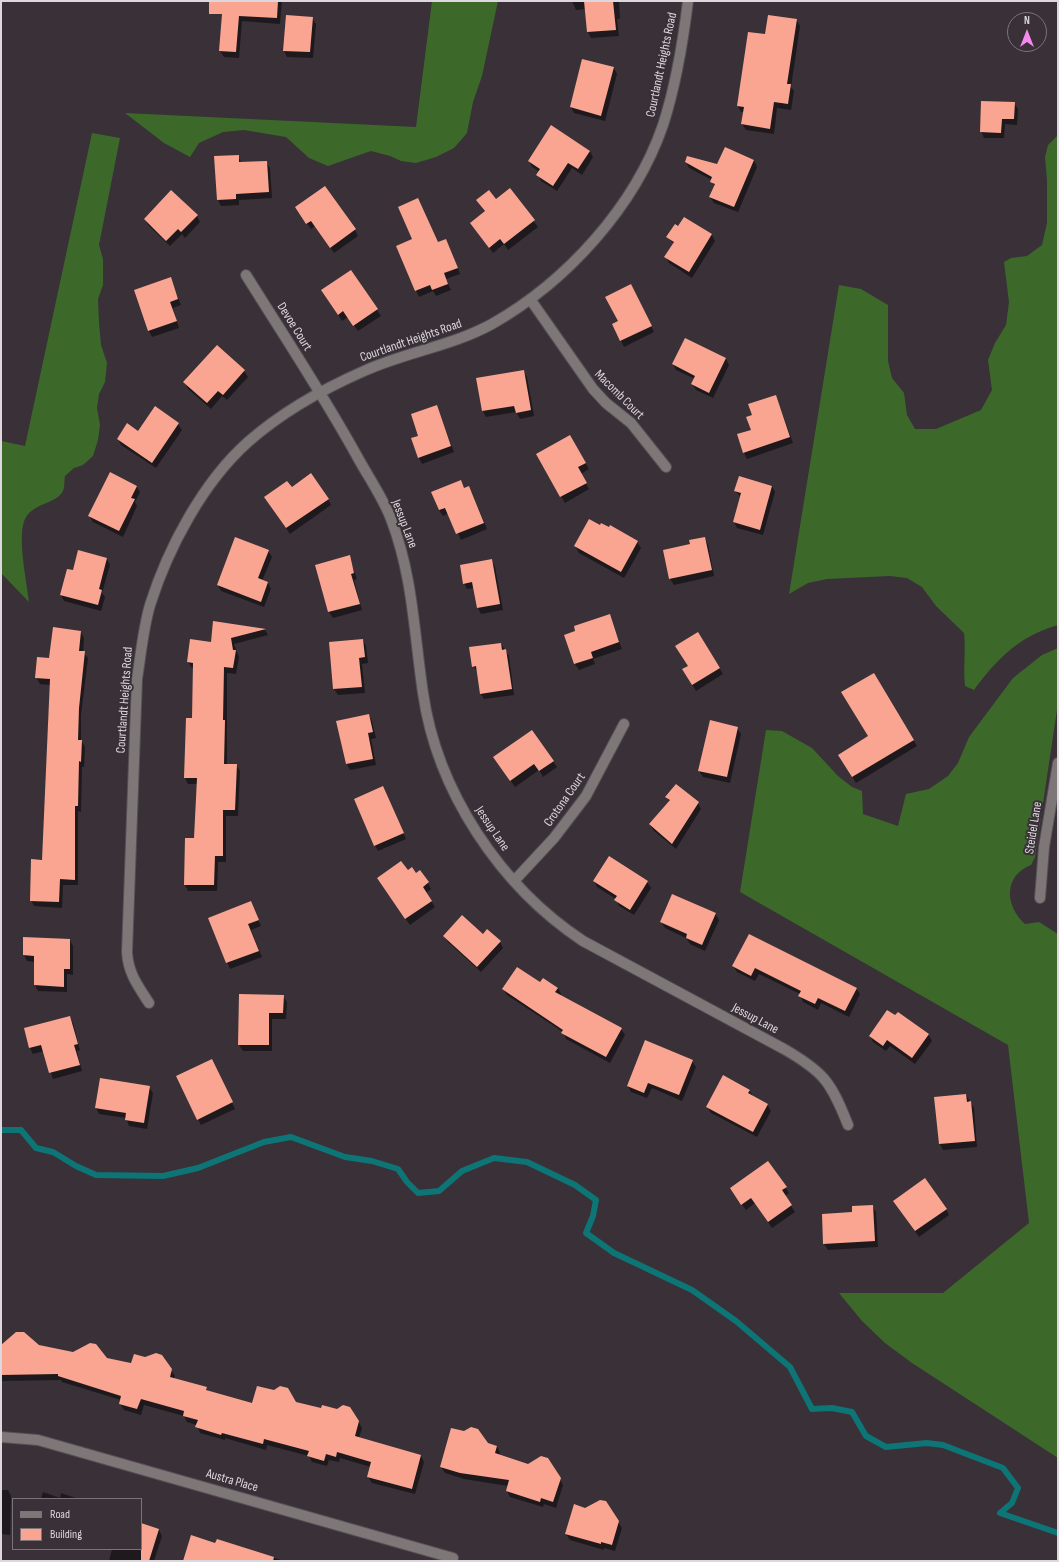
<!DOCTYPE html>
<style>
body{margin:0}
#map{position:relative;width:1059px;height:1562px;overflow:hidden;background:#393038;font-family:"Sofia Sans Condensed",sans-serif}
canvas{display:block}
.frame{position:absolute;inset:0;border:2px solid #ded8de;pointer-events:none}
.legend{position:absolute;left:12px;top:1498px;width:130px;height:52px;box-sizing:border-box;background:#393038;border:1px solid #7b737a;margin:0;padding:5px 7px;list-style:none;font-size:12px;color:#ded8de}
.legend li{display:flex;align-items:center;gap:8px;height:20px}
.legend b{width:20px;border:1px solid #7b737a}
.north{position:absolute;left:1007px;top:12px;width:40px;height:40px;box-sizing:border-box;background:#393038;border:1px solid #7b737a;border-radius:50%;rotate:0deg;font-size:11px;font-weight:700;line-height:16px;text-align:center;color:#ded8de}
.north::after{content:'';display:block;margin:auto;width:14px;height:18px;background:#f589ef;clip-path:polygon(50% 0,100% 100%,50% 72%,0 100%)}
</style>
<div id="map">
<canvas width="1059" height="1562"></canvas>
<div class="frame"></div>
<ul class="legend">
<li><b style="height:5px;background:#7e7777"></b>Road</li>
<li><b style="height:11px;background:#faa591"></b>Building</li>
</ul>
<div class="north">N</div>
</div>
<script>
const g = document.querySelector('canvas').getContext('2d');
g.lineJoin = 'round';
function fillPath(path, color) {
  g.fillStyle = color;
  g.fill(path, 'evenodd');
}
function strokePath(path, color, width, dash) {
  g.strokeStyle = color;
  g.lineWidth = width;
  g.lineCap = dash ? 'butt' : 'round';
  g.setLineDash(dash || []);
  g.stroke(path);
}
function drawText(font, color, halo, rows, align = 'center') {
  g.font = font + ' "Sofia Sans Condensed",sans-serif';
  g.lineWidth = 4;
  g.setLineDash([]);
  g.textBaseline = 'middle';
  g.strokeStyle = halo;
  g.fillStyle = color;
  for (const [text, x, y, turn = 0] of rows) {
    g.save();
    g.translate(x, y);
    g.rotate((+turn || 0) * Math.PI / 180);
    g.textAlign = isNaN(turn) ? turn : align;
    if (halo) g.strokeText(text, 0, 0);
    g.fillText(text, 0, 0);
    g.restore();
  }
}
fillPath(new Path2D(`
 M432,1h66l-16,75 -9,26 -6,31 -13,15 -18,9 -20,6 -15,-2 -11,-5 -19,-5 -43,15 -19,-8 -23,-21 -42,-7 -21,2 -24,11 -9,14 -26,-14 -39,-30 291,14z
 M92,133l28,5 -21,107 4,14v26l-5,14 1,24 2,22 6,18 -2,19 -6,12 -2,14 3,17 -2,15 -5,16 -10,9 -9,3 -9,8c-1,4 0,11 -2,15 -7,13 -27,11 -37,26 -10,16 1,66 3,85l-28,-29v-132l24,5z
 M1058,135v490c-39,11 -61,34 -84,65l-9,-4c-2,-18 1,-35 -1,-53l-28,-27 -14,-19 -15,-9 -17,-2 -63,3 -19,4 -19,11 50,-309 22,4 27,16v56l4,17 12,15 3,22 8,14h21l45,-19 11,-20 -4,-30 7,-17 11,-18 3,-23 -5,-40 7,-4 16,-2 15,-11 5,-22v-43l-2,-23 3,-12z
 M1058,648v55l-23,154 -4,8c-28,11 -26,41 -6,59l14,-2 19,12v524l-146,-95 -27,-20 -23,-22 -23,-28h104l86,-70 -21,-178 -268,-153 26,-162 16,1 30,17 26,28 14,11 10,4 1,23 35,12 8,-32 23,-5 19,-13 10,-13 11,-26 44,-59 29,-23z`), '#3c692a');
fillPath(new Path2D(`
 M223,1h59l-2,23 -38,-3 -3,37 -15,-1 -4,-6z
 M572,1h47l1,18h-3l2,17 -28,2 -3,-6 -2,-23 -10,1z
 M312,18l4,6 -3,34 -26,-1 -3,-6z
 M796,19l4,7 -9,61 3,4 -3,19 -14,-2 -3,26 -28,-4 -4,-6 2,-12h-3l-3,-6 28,-71z
 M583,60l31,8 3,6 -12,47 -31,-8 -3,-6z
 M1014,103l4,6 -1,16 -12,-1 -1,14h-20l-3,-7z
 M590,151l3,6 -11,18 -10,-7 -15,23 -16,-10 -3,-6 2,-3 -8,-5 -3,-6z
 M238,156l3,6h25l4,6 2,30 -33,2v5l-18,1 -3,-6 -3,-43z
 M754,160l3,7 -19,45 -24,-9 -4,-6 5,-10 -3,-7 -23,-12 -3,-6 32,4z
 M510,190l28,37 -30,23 -4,-6 -11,9 -22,-30 14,-11 -8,-12 19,1z
 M418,200l20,43 11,3 11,28 -14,5 5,11 -15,6 -3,-5 -14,6 -22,-50 16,-7z
 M300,214l55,16 3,6 -24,17 -19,-27 -4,3z
 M197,216l3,6 -15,16 -3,-4 -12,12 -22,-21 -3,-6z
 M684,218l28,17 3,6 -23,37 -23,-15 -3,-6 8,-13 -6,-7 10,-10z
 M351,271l30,45 -23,15 -10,-14 -6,4 -16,-25z
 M170,279l11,26 -8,3 6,20 -27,9 -3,-6z
 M634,291l20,41 -30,15 -11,-22 6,-3z
 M726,359l3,6 -16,33 -17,-8 -4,-6 3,-5 -19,-9 -3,-6z
 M244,371l4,6 -21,23 -5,-4 -11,13 -23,-20 -3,-7z
 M523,371l4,6 7,39 -14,3 -4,-7 -30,5 -3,-6 -6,-32z
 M776,396l17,47 -46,16 -3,-6 8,-22 1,-15z
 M437,407l17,45 -32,12 -3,-6z
 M178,424l4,6 -26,38 -35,-23 -3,-6z
 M570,436l19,33 -8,5 8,15 -24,14 -28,-48z
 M460,481l4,8 5,-2 3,6 15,36 -26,11 -12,-27 -6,3 -4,-6z
 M136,486l4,6 -5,10 2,4 -14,31 -30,-15 -4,-6z
 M772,486l3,6 -12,43 -26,-7 -3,-6 7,-25 -6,-6z
 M291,488l37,11 3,6 -41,29 -21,-31z
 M704,538l4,6 6,32 -40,9 -4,-6 21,-34z
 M637,542l4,6 -17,30 -45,-25 -4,-7z
 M268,551l4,6 -10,24 6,2 3,6 -7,18 -43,-16 -3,-6z
 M349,557l8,22 -3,1 8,30 -29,8 -4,-6 -13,-47z
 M107,559l3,6 -8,28 3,4 -4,14 -37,-10 -3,-6z
 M492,561l3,6 8,43 -22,4 -3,-6 -4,-20 -7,1 -3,-6z
 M609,615l13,34 -29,10 2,5 -16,6 -4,-6z
 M214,622l51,8 3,5 -34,9 5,13 -3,17 -9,-1v92h9l4,6 -2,45h-12v46h-8l-1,29h-29l-3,-6 10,-46 3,-55h-10l-3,-6 7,-59 2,-51h-2l-4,-6 23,-19z
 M81,632l3,6 -1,14 5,6 -7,57v25l4,7 -1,20h-2l-1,45 -3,-1v74h-15l-1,23 -28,-2 -3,-6 12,-39 7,-176 -10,-1 -4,-7 14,-18z
 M697,633l26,41 -27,17 -13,-21 6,-4z
 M363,640l3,6 2,17 -6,1 3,29 -27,2 -4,-6 -4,-46z
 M501,644l8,12 5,39 -30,4 -4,-6 -2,-21 -5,-6z
 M873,674l44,72 -61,37 -17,-28 30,-19z
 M369,715l3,6 4,17 -5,1 5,26 -26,5 -3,-6z
 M737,728l4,6 -11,49 -27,-6 -4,-6z
 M553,761l4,6 -14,10 -4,-7 -24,17 -17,-24z
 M386,794l20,45 -28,12 -3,-6z
 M667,797l31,6 3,6 -25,40 -22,-18 -4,-6 20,-23z
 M609,857l38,25 4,6 -17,27 -15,-9 -3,-7 -19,-12 -3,-6z
 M408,872l8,2 12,9 3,6 -5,4 9,14 -25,18 -29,-41z
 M251,903l10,23 -10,4 11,27 -32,12 -20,-50z
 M715,913l4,7 -14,31 -15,-7 -4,-6 -21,-10 -4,-6z
 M483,935l17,7 3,6 -22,24 -33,-30 -4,-6z
 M749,936l107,52 4,6 -11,23 -28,-14 -3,7 -15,-8 -3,-8 -41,-20 -4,7 -18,-9 -4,-6z
 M70,940l3,6v29l-6,-1v18l-29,-1 -3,-6v-23l-8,-1 -3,-6z
 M541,983l17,5 3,6 -1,2 61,33 4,6 -15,28 -44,-24 -3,-7 -56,-37 -4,-6z
 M283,996l4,6 -1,17h-14v32h-29l-4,-6z
 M70,1017l3,6 7,27 -3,1 5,20 -29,8 -9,-28 -11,3 -3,-6z
 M928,1034l4,7 -17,23 -25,-18 -4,5 -13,-9 -3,-6z
 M692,1061l4,6 -14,34 -30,-13 -5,10 -16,-6 -3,-6z
 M215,1067l20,42 -34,16 -3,-6z
 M100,1080l49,7 4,6 -6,36 -18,-3 -3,-8 -27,-4 -3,-6z
 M749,1090l4,6 14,8 4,7 -14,26 -46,-24 -4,-6z
 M966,1095l8,13 3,39 -34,3 -3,-6z
 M786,1188l3,5 -4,3 10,16 -23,16 -17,-25 -9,7 -11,-15z
 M872,1206l4,6 2,35 -50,3 -4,-6 29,-31z
 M898,1207l48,2 3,6 -30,22z
 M1,1345l37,1 133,24 4,6 -1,3 32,9 2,4 45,12 43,-1 62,18 4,7 -3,10 62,18 3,6 -9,32 -43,-11 -4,-6 3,-10 -31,-9 -1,4 -10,-2 -2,6 -15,-4 -3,-6 -42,-11 -1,5 -41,-12v2l-25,-7 -3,-8 -10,-3 -3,-6 -40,-11 -3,10 -17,-5 -4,-6 1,-4 -59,-18 -1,-2 -60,1z
 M487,1444l10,2 3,7 -1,3 29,9 20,-6 15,26 -7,23 -12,-4 -1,3 -33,-10 -3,-6 1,-5 -44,-7 -19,-6 -4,-6z
 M1,1490h7l3,6 -1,39 -9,-1z
 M43,1492l17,6 1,-5 18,6h-38z
 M574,1506l44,16 4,6 -7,23 -11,-3v2l-34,-10 -4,-6z
 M141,1521l2,4 16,5 3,6 -8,25h-45l3,-12h29z
 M217,1540l67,21h-100l32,-17z`), '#0007');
strokePath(new Path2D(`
 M1,1130h20l15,18 17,4 23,14 20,9 67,1 35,-8 66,-26 27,-5 54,20 27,4 26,8 9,13 11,11 21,-2 23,-20 32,-13 33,4 48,23 21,15 -3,16 -7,17 28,20 78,37 44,31 54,46 22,42 20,-1 20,4 14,24 20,11 41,-4 16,2 60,23 15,20 -6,15 -12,10 58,20`), '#0d7575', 6);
fillPath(new Path2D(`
 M209,1h69l-1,17 -38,-2 -3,36 -17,-1 3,-37h-13z
 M584,1h29l3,29 -29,2z
 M286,15l27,2 -3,35 -27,-1z
 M768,15l29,4 -10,65h4l-3,20 -14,-2 -4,27 -29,-5 3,-17 -7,-1 11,-74 17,2z
 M582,59l32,8 -13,49 -31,-9z
 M981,101l34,1 -1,17h-12l-1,14 -21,-1z
 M551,125l39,26 -12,18 -10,-6 -15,23 -17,-11 4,-6 -12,-8z
 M725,147l29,13 -20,47 -25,-10 6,-13 -5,-2 2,-5 -27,-15 2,-6 30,8z
 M239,155v7l28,-1 2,31 -33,2v5l-19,1 -3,-44z
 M325,186l31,43 -26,19 -19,-27 -5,3 -11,-17z
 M510,188l25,32 -31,24 -4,-5 -11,9 -19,-25 15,-12 -9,-11 13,-10 7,9z
 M171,190l27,25 -17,17 -3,-3 -12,12 -22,-22z
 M418,198l20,44 8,-3 12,29 -14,5 4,11 -16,6 -2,-5 -15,6 -19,-45 16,-7 -14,-32z
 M684,217l28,17 -23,38 -25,-15 10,-15 -8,-5 9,-13 3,2z
 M351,270l27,39 -25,17 -10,-15 -5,4 -17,-25z
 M171,277l7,22 -8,3 7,19 -29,10 -14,-41z
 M631,284l21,42 -32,15 -8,-17 6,-3 -13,-24z
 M685,338l41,20 -17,35 -18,-9 4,-8 -23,-12z
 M217,345l28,25 -22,25 -5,-4 -11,12 -24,-21z
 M524,370l7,40 -15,3 -2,-7 -32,5 -6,-33z
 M776,395l14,42 -47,16 -6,-19 14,-4 -5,-13 6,-2 -4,-11z
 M437,405l14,41 -33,12 -7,-20 7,-2 -7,-22z
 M155,406l24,17 -27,40 -35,-24 10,-16 11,8z
 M570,435l16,28 -8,4 9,16 -27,14 -24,-43z
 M110,472l27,14 -6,12 4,1 -16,32 -31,-15z
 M311,473l18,26 -43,29 -22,-31 23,-16 5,6z
 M739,476l33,10 -12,44 -27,-8 8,-29 -7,-2z
 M461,480l3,8 5,-2 15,37 -28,11 -11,-26 -6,2 -8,-18z
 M589,519l11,6 1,-2 8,4 1,-2 28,16 -17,31 -47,-26z
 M235,537l34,13 -11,28 10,4 -7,20 -44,-17z
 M705,537l7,33 -43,9 -6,-29 27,-6 -1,-4z
 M78,550l29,8 -8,31 3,1 -4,15 -38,-10 7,-26 6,1z
 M350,555l4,18 -3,1 9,30 -32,8 -13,-47z
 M492,559l8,45 -23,4 -5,-26 -9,2 -3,-19z
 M610,614l9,28 -28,10 2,6 -19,6 -10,-29 11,-4 -1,-5z
 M213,621l53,8 -35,9 2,12h3l-3,18 -9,-1 -1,53h2l-1,44h13l-2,46h-12v46h-8l-1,29h-30l1,-47h9l3,-60h-13l2,-60h6l1,-55 -6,-1 3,-23 21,3z
 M53,627l28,4 -2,20h6l-6,57 -1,32h4l-1,22 -2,-1 -1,45h-3v74l-15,-1 -1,23 -29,-1 1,-42 11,1 8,-181 -15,-1 2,-21 12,1z
 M698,632l22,36 -28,17 -10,-16 6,-3 -13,-20z
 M363,639l2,18 -6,1 3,29 -29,2 -4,-47z
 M501,643l1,7 4,-1 6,40 -32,5 -4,-28 -4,1 -3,-20z
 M874,673l40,67 -62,37 -14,-22 30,-19 -27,-44z
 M369,714l4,18 -5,1 5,26 -27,5 -10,-43z
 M710,720l28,7 -11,50 -29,-6z
 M532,730l22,31 -15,10 -5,-7 -24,17 -17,-24z
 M676,784l23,18 -27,42 -23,-20 21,-24 -5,-3z
 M383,786l21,47 -30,13 -20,-47z
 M609,856l39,25 -18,29 -16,-10 3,-4 -24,-15z
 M401,861l7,9 4,-3 4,6 4,-3 9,12 -6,5 9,14 -27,18 -28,-41z
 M672,894l44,19 -14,32 -16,-7 1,-4 -27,-12z
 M251,901l8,19 -11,4 11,27 -33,12 -18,-45z
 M462,915l21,19 4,-5 14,12 -24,26 -34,-31z
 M749,934l108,54 -12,23 -27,-13 -3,6 -17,-8 3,-5 -46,-23 -4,8 -19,-10z
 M23,937l47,2v30h-6v18l-30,-2v-29l-11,-1z
 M517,967l23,15 3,-4 15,10 -3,4 67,36 -16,29 -45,-24 2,-3 -61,-41z
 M239,994l45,1 -1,18h-14v32h-31z
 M887,1010l8,5 3,-3 31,22 -17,24 -25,-18 -4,6 -14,-10z
 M70,1016l8,28 -4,1 6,20 -31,8 -8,-28 -12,3 -5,-20z
 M645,1040l48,20 -14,35 -31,-12 -4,10 -17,-7z
 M212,1059l21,43 -36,18 -21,-44z
 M723,1075l27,15 -2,3 20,11 -15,28 -47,-25z
 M100,1078l50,8 -6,37 -19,-3 1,-7 -31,-5z
 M966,1094l1,8 4,-1 4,40 -36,3 -5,-47z
 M768,1161l19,26 -5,3 10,15 -24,17 -17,-24 -10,7 -11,-17z
 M925,1178l22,31 -32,22 -22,-30z
 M873,1205l2,36 -52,3 -1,-30 30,-2v-6z
 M16,1332h8l15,13 34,7 17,-9 6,1 11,14 24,5 3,-9 11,3 11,-4 6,2 10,14 -2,8 37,10 -1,3 46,13 5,-17 17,4 6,-4 8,2 8,14 25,6 1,-3 15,4 6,-4 7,2 9,14 -4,15 66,19 -9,34 -45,-12 4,-15 -34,-10 -1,5 -10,-3 -2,7 -17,-5 2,-5 -45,-12 -1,5 -41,-11 -1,2 -26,-8 3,-7 -15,-4 1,-5 -43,-12 -4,10 -18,-5 2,-8 -63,-20v-2l-57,1v-30z
 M471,1427l7,2 10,14 9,3 -2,7 33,11 13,-8 7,2 13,20 -8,24 -12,-4 -1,4 -34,-11 3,-11 -49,-7 -20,-6 11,-39 13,3z
 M600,1500l6,1 13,20 -7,24 -11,-3v2l-36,-10 9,-30 11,4z
 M141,1523l18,6 -10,32h-8z
 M191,1535l24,8 2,-4 57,18 -1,4h-90z`), '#faa591');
const minor = new Path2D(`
 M246,275c38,61 78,121 112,183 11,20 25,40 33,61 22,57 23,114 32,174 14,98 77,193 160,248l201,108c40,23 47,33 64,76
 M530,299l63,90 13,14 25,20 35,44
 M514,881l40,-43 32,-42 38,-72
 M1040,898l4,-51 14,-84
 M149,1003c-11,-17 -21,-30 -22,-51l10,-273c4,-25 6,-50 13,-74 18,-57 53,-123 98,-163 34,-30 75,-53 116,-71 42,-19 88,-25 128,-47 74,-42 143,-117 171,-199 13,-40 20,-83 25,-124
 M1,1437l37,3 415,118`);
strokePath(minor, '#574e56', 12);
strokePath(minor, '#7e7777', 10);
drawText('13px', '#ded8de', '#393038', [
 ["Courtlandt Heights Road",662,65,-78],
 ["Devoe Court",294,327,58],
 ["Courtlandt Heights Road",411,341,-19],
 ["Macomb Court",619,395,45],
 ["Jessup Lane",404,524,69],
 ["Courtlandt Heights Road",125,700,-86],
 ["Crotona Court",565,800,-55],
 ["Steidel Lane",1034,828,-81],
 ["Jessup Lane",492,829,56],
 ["Jessup Lane",755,1019,28],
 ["Austra Place",232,1481,16]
]);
</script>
